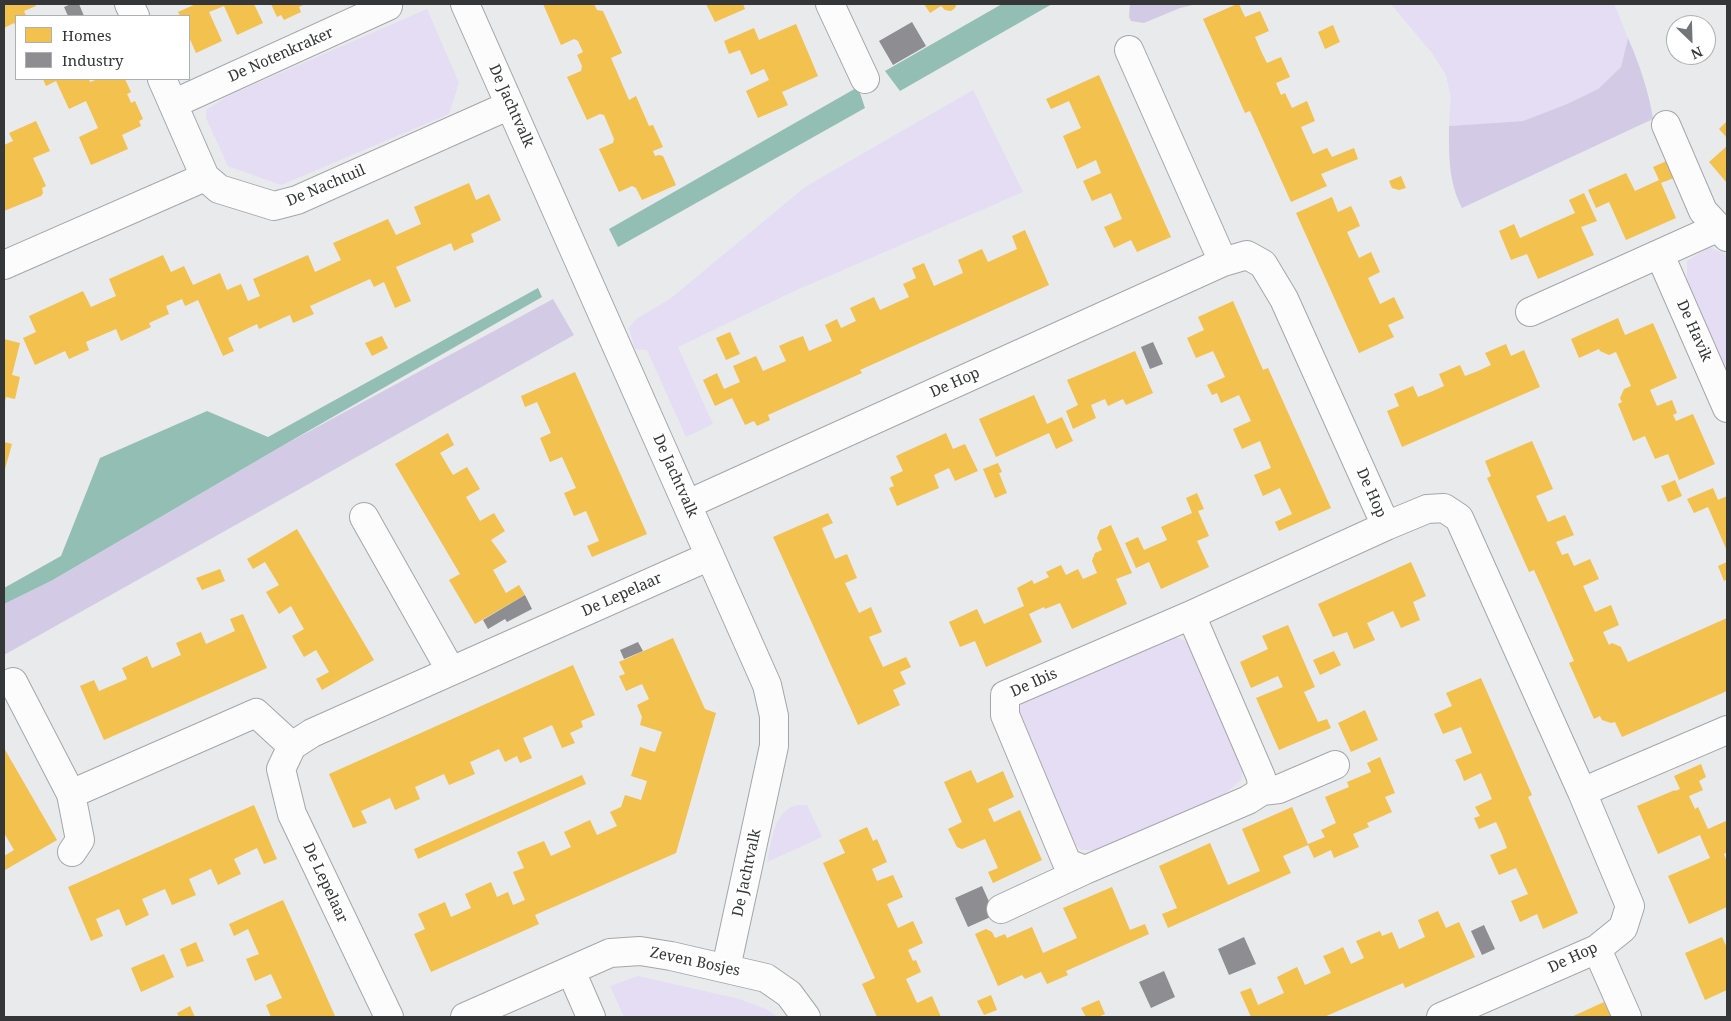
<!DOCTYPE html>
<style>
body{margin:0}
#map{position:relative;width:1731px;height:1021px;overflow:hidden;background:#e8eaec;font-family:"Noto Serif",serif}
canvas{display:block}
.frame{position:absolute;inset:0;border:5px solid #343637;pointer-events:none}
.legend{position:absolute;left:15px;top:15px;width:175px;height:65px;box-sizing:border-box;background:#fff;border:1px solid #aeafaf;margin:0;padding:6px 9px;list-style:none;font-size:15px;color:#343637}
.legend li{display:flex;align-items:center;gap:10px;height:25px}
.legend b{width:25px;border:1px solid #aeafaf}
.north{position:absolute;left:1666px;top:15px;width:50px;height:50px;box-sizing:border-box;background:#fff;border:1px solid #aeafaf;border-radius:50%;rotate:156deg;font-size:14px;font-weight:700;line-height:20px;text-align:center;color:#343637}
.north::after{content:'';display:block;margin:auto;width:18px;height:22px;background:#737576;clip-path:polygon(50% 0,100% 100%,50% 72%,0 100%)}
</style>
<div id="map">
<canvas width="1731" height="1021"></canvas>
<div class="frame"></div>
<ul class="legend">
<li><b style="height:14px;background:#f2c14e"></b>Homes</li>
<li><b style="height:14px;background:#8d8d92"></b>Industry</li>
</ul>
<div class="north">N</div>
</div>
<script>
const g = document.querySelector('canvas').getContext('2d');
g.lineJoin = 'round';
function fillPath(path, color) {
  g.fillStyle = color;
  g.fill(path, 'evenodd');
}
function strokePath(path, color, width, dash) {
  g.strokeStyle = color;
  g.lineWidth = width;
  g.lineCap = dash ? 'butt' : 'round';
  g.setLineDash(dash || []);
  g.stroke(path);
}
function drawText(font, color, halo, rows, align = 'center') {
  g.font = font + ' "Noto Serif",serif';
  g.lineWidth = 5;
  g.setLineDash([]);
  g.textBaseline = 'middle';
  g.strokeStyle = halo;
  g.fillStyle = color;
  for (const [text, x, y, turn = 0] of rows) {
    g.save();
    g.translate(x, y);
    g.rotate((+turn || 0) * Math.PI / 180);
    g.textAlign = isNaN(turn) ? turn : align;
    if (halo) g.strokeText(text, 0, 0);
    g.fillText(text, 0, 0);
    g.restore();
  }
}
fillPath(new Path2D(`
 M1391,4h223l14,34 -7,29 -23,22 -31,15 -44,17 -74,5 2,-29 -5,-22 -14,-22z
 M427,9l32,74 -10,31 -168,71 -53,-19 -22,-48v-8l24,-15z
 M973,90l50,102 -233,101 -112,54 35,77 -27,13 -39,-87 -12,-1 -6,-21 7,-9 34,-20 135,-112z
 M1709,247l18,8v131l-40,-91v-34z
 M1161,635l15,2 14,6 53,122 -2,15 -16,14 -127,56h-17l-14,-14 -47,-116v-13l10,-14z
 M798,805h9l15,32 -55,25c5,-20 6,-52 31,-57z
 M638,976l101,23 29,11 9,7h-153l-14,-31z`), '#e4ddf4');
fillPath(new Path2D(`
 M1130,4h67l-17,4 -36,15 -13,-2 -2,-4z
 M1628,38c11,25 21,54 25,81l-191,89c-14,-27 -13,-53 -13,-82l74,-5 44,-17 31,-15 23,-22z
 M553,299l21,36 -570,320v-51l47,-23 231,-135z`), '#d3cbe5');
fillPath(new Path2D(`
 M1002,4h50l-152,87 -15,-20z
 M858,87l7,21 -247,139 -9,-18z
 M538,288l4,9 -260,149 -231,135 -47,23v-16l57,-32 39,-98 107,-47 61,26z`), '#93beb4');
fillPath(new Path2D(`
 M4,4l3,1 4,-1h24l1,2 -12,5 2,5h-10v11l-2,-4 -10,5z
 M196,4h58l9,19 -26,12 -13,-29 -15,6 13,29 -26,12 -7,-16v-21h-9l-2,-4z
 M271,4h32v1l-4,2 2,5 -17,8 -3,-5 -4,2z
 M543,4h51l3,6 6,1 19,42 -11,5 18,42 7,-4 13,30 4,-1 10,22 -10,4 2,5 4,-1 4,1 13,29 -34,15 -6,-12 -4,-2 -13,6 -20,-43 14,-6 1,-4 -10,-24 -4,-1 -13,6 -20,-43 14,-6 1,-5 -5,-11 6,-3 -5,-11 -4,-2 -13,6z
 M706,4h37l2,5 -30,13z
 M924,4h33l-2,4 -4,3 -6,-1 -4,-4 -11,7z
 M1237,4h2l6,13 15,-6 9,20 -14,6 6,14 6,12 14,-6 9,20 -14,6 5,12 4,-2 7,15 15,-7 8,20 -14,6 12,27 14,-6 5,9 22,-9 4,11 -37,15 6,12 -36,16 -41,-91 -5,2 -42,-94z
 M796,24l22,52 -36,16 6,13 -30,13 -12,-27 23,-11 -5,-11 -13,6 -11,-25 -11,4 -5,-13 30,-13 5,12z
 M1333,25l7,17 -15,7 -7,-17z
 M1099,75l72,162 -34,15 -6,-12 -17,8 -10,-21 18,-8 -11,-26 -19,8 -9,-20 18,-8 -5,-13 -19,9 -14,-33 18,-8 -12,-27 -18,8 -5,-10z
 M43,79h46l1,3 8,-3h27l6,13 -4,2 2,4 2,5 4,-2 8,18 -4,2 2,5 -19,9 6,14 -37,16 -12,-28 19,-9 -12,-27 -17,8 -13,-28 -10,5z
 M36,121l14,30 -17,7 13,28 -4,2 1,5 -2,3 -37,15v-66l9,-4 -4,-8z
 M1727,121v17l-8,-9z
 M1727,146v37l-18,-21z
 M1671,159l8,17 -18,7 15,35 -50,22 -17,-38 -13,6 -8,-18 38,-17 9,18 24,-11 -6,-13z
 M1401,176l5,12 -7,2 -7,-2 -3,-7z
 M469,183l7,17 13,-6 12,26 -30,14 3,8 -10,4 -10,5 -3,-8 -55,24 15,34 -16,7 -11,-26 -10,5 -4,-8 -60,27 4,8 -21,9 -3,-8 -31,14 -2,-5 -29,14 6,13 -11,5 -25,-56 -13,6 -3,-7 -16,7 3,8 -20,9 2,4 -30,14 -5,-12 -30,13 3,8 -20,9 -4,-8 -30,14 -12,-27 13,-6 -7,-16 54,-25 8,16 25,-11 -7,-17 54,-24 8,17 13,-6 9,19 27,-12 7,17 14,-6 7,17 12,-5 -7,-17 55,-24 7,17 26,-12 -8,-17 55,-24 8,16 25,-11 -7,-17z
 M1584,193l13,28 -16,6 13,28 -56,24 -11,-25 -16,6 -12,-29 15,-7 6,14 26,-12 29,-13 -6,-13z
 M1332,197l6,15 13,-6 4,8 5,12 -13,6 12,26 12,-6 9,20 -12,6 12,26 14,-7 10,21 -16,7 6,12 -35,16 -63,-140z
 M1025,230l24,55 -189,85 2,3 -94,42 2,5 -13,6 -3,-5 -9,4 -13,-27 -17,8 -12,-26 14,-7 7,16 16,-7 -7,-16 23,-10 7,15 23,-10 -7,-15 11,-5 13,-5 6,15 23,-10 -7,-16 12,-6 4,9 15,-7 -6,-13 24,-11 6,13 29,-13 -6,-13 13,-6 -4,-10 12,-5 10,23 29,-13 -5,-13 24,-11 6,13 29,-13 -5,-13z
 M1233,301l30,69 5,-2 63,140 -52,23 -4,-9 17,-8 -12,-26 -17,8 -9,-21 17,-7 -11,-27 -18,8 -9,-20 18,-8 -12,-26 -18,8 -4,-10 -5,2 -5,-10 18,-8 -12,-26 -17,7 -9,-20 17,-8 -6,-13z
 M1618,318l7,17 28,-12 24,55 -27,12 7,16 15,-6 5,13 -4,2 3,6 17,-7 22,50 -36,16 -11,-26 -13,5 -10,-23 -12,5 -15,-37 4,-2 -2,-4 4,-9 7,-3 -15,-34 -7,3 -9,-4 -1,-2 -20,9 -8,-19z
 M730,332l10,22 -14,6 -10,-22z
 M382,336l6,12 -16,8 -7,-13z
 M4,339l16,4 -8,32 8,2 -5,22 -9,-2 -2,8z
 M1506,344l5,12 13,-6 16,37 -138,60 -15,-36 12,-5 -5,-12 19,-8 5,11 15,-6 11,-5 -5,-12 21,-9 5,11 13,-5 13,-6 -6,-12z
 M1135,351l18,42 -27,12 -3,-6 -15,7 -3,-7 -14,6 5,13 -23,11 -7,-18 12,-6 -11,-25z
 M575,372l72,162 -55,23 -5,-11 12,-5 -13,-30 -12,5 -10,-23 12,-5 -14,-31 -12,5 -10,-24 11,-5 -14,-31 -12,5 -4,-11z
 M1034,395l13,29 15,-7 11,24 -17,8 -7,-16 -53,24 -17,-38z
 M448,433l6,12 -14,8 13,22 14,-8 13,22 -14,8 14,24 14,-8 11,18 -14,9 16,22 -14,8 13,23 13,-8 6,10 -50,29 -26,-44 11,-6 -65,-110z
 M946,433l7,16 12,-5 13,27 -23,10 -6,-13 -15,7 5,13 -42,18 -8,-18 5,-2 -4,-9 13,-6 -7,-15z
 M1532,441l21,48 -17,7 12,26 17,-7 9,20 -18,7 6,13 6,-2 6,13 16,-7 9,20 -16,7 12,26 16,-7 8,20 -16,7 6,13 3,-2 9,4 7,15 99,-44v73l-105,46 -7,-15 -4,1 -9,-3 -2,-4 -6,3 -25,-56 5,-2 -30,-69 -10,-22 -5,2 -42,-94 4,-2 -6,-15z
 M4,442l8,2 -7,25 -1,-1z
 M998,463l4,9 -3,1 8,20 -12,5 -12,-29z
 M1675,480l7,16 -14,6 -7,-16z
 M1713,488l5,12 9,-4v55l-19,-44 -14,6 -7,-14z
 M1197,493l7,16 -6,2 11,25 -12,5 12,26 -48,22 -12,-27 -13,6 -11,-25 13,-6 6,13 23,-10 -6,-13 31,-14 -6,-15z
 M828,513l5,10 -11,5 13,31 12,-5 10,24 -12,5 14,30 12,-6 11,25 -13,5 14,30 23,-10 5,10 -11,5 6,12 -13,6 7,15 -42,20 -85,-188z
 M1111,525l21,48 -16,6 11,25 -55,25 -12,-26 -15,6 -1,-2 -15,7 13,28 -56,25 -11,-26 -15,6 -11,-25 28,-13 7,15 40,-18 -7,-18 15,-8 2,4 15,-7 -3,-5 15,-7 5,10 12,-6 5,10 14,-6 -5,-12 3,-8 7,-3 -5,-12 3,-8z
 M297,529l77,131 -52,30 -6,-11 13,-7 -13,-22 -12,7 -12,-21 12,-7 -7,-12 -6,-11 -12,8 -13,-22 13,-7 -14,-23 -12,7 -6,-10z
 M1411,562l15,34 -13,6 7,18 -19,8 -8,-17 -26,12 8,17 -21,9 -7,-17 -14,5 -15,-33z
 M1727,562v17l-3,2 -6,-15z
 M220,569l5,12 -23,9 -6,-12z
 M243,614l24,54 -163,72 -24,-54 14,-6 5,11 28,-12 -5,-11 13,-6 12,-6 5,12 29,-13 -5,-12 25,-11 5,12 29,-13 -5,-12z
 M1288,625l27,62 -11,5 14,30 9,-3 4,9 -52,22 -23,-52 27,-11 -5,-11 -27,12 -11,-26 28,-13 -6,-13z
 M673,638l32,71 11,4 -40,140 -141,62 4,9 -108,48 -17,-38 11,-5 -7,-15 27,-12 6,15 20,-9 -6,-14 26,-12 6,15 11,-5 5,13 12,-5 -12,-28 11,-4 -7,-16 27,-11 7,15 20,-9 -7,-15 26,-12 7,15 20,-9 -7,-14 11,-5 4,-12 16,5 6,-19 -16,-5 9,-29 15,5 7,-20 -22,-7 2,-8 -5,-12 12,-6 -7,-15 -16,7 -7,-15 6,-2 -6,-12z
 M1334,651l7,14 -21,10 -7,-15z
 M573,665l22,50 -14,6 2,6 -13,6 5,10 -13,5 -10,-23 -29,13 9,20 -12,5 -3,-7 -12,6 -6,-13 -29,13 5,12 -26,11 -5,-11 -29,13 5,12 -25,11 -5,-12 -29,13 6,12 -14,5 -24,-54z
 M1481,678l51,117 -4,2 50,116 -35,16 -6,-15 -17,8 -9,-21 17,-7 -12,-26 -17,7 -9,-20 17,-7 -5,-13 -6,-13 -17,7 -5,-11 6,-2 -5,-9 17,-8 -11,-26 -17,8 -4,-11 -5,-10 17,-7 -11,-26 -18,7 -9,-20 18,-8 -6,-13z
 M1365,710l13,30 -27,12 -13,-29z
 M4,748l53,92 -52,30 -1,-3v-11l10,-6 -10,-17z
 M1380,757l15,36 -10,4 7,15 -25,11 2,4 -16,7 6,13 -25,11 -3,-8 -17,8 -6,-13 -25,11 8,17 -123,55 -6,-14 15,-6 -18,-42 51,-23 18,42 32,-14 -18,-42 50,-22 16,37 17,-7 -4,-7 15,-7 -11,-26 24,-10 -2,-5 24,-10 -4,-9z
 M1701,764l5,13 -7,4 4,9 -14,6 6,13 3,-2 10,22 18,-8 1,3v28l-3,2 3,8v45l-38,17 -21,-48 42,-18 -5,-11 -5,-12 -42,19 -21,-48 38,-16v1l5,-2 -6,-13z
 M971,770l6,13 26,-12 11,26 -26,12 6,13 26,-12 22,50 -49,23 -5,-11 10,-4 -13,-29 -23,10 -5,-2 -9,-18 14,-7 -18,-40z
 M582,775l4,9 -168,75 -4,-10z
 M254,805l23,54 -13,5 -7,-16 -23,11 7,15 -11,5 -12,6 -7,-16 -22,10 7,16 -24,10 -7,-16 -23,10 7,16 -23,11 -7,-17 -23,10 7,17 -12,5 -23,-54z
 M867,827l6,14 4,-2 10,23 -15,7 5,12 16,-6 10,22 -16,7 11,24 15,-7 10,22 -15,7 5,11 3,-1 5,12 -15,7 11,24 15,-7 9,21h-64l-15,-33 13,-6 -52,-115 22,-10 -6,-13z
 M1112,887l18,43 15,-6 4,10 -83,37 2,4 -21,9 -6,-12 -16,7 -3,-4 -24,11 -23,-52 11,-5 6,3 3,6 10,-4 2,4 25,-11 11,26 34,-15 -14,-30z
 M283,900l52,116 -4,1h-60l-5,-12 16,-7 -11,-24 -16,7 -9,-22 13,-5 -11,-25 -14,7 -5,-12z
 M1438,911l8,17 13,-6 16,35 -70,31 -2,-5 -79,34h-73l-11,-25 11,-4 7,17 26,-12 -7,-16 20,-10 8,18 26,-12 -8,-17 10,-4 10,-5 8,17 13,-6 -8,-17 24,-10 2,5 10,-4 7,17 26,-12 -7,-17z
 M1722,937l5,11v42l-22,10 -20,-47z
 M196,942l8,19 -17,6 -7,-18z
 M164,954l10,23 -33,15 -10,-24z
 M991,995l6,15 -13,5 -7,-14z
 M1099,1000l6,14 -7,3h-12l-5,-9z
 M1604,1002l7,15h-40l9,-4z
 M190,1006l5,11h-16l-2,-4z`), '#f2c14e');
fillPath(new Path2D(`
 M71,4h8l5,12h-16l-4,-9z
 M912,22l14,24 -33,19 -14,-24z
 M1153,342l10,22 -13,5 -9,-22z
 M525,595l7,14 -25,13 -2,-3 -17,10 -5,-9z
 M638,642l5,9 -19,8 -4,-9z
 M982,886l13,29 -27,12 -13,-29z
 M1484,925l11,24 -13,6 -11,-24z
 M1244,937l12,27 -27,11 -11,-26z
 M1164,971l11,26 -24,11 -12,-26z`), '#8d8d92');
const street = new Path2D(`
 M129,4l6,12
 M465,4l302,681 7,31v30l-48,222
 M830,4l35,75
 M1129,50l94,212 24,-7 16,9 21,35 102,227 41,-17 17,-1 15,10 123,274 48,114 -7,22 -26,21 -156,68
 M162,79l43,98 14,12 55,17 23,-6 213,-95
 M173,104l215,-98
 M1666,125l37,86 24,26
 M1660,255l67,153
 M4,265l201,-88
 M1530,312l189,-85
 M688,504l535,-242
 M364,517l87,154
 M1191,615l70,162 1,14 -14,9 -163,70 -18,-7 -62,-148v-20l186,-80 195,-89
 M13,682l58,112 9,46 -8,12
 M1262,791l17,-2 56,-24
 M1582,792l145,-62
 M71,794l185,-81 36,33
 M1001,909l84,-39
 M1597,949l30,68
 M571,971l20,46
 M389,1017l-97,-203 -11,-45 11,-23 20,-13 398,-177`);
const secondary = new Path2D(`
 M465,1017l145,-64 30,-2 31,5 95,22 23,16 17,23`);
strokePath(street, '#a5a6a8', 30);
strokePath(secondary, '#a5a6a8', 30);
strokePath(street, '#fcfcfc', 28);
strokePath(secondary, '#fcfcfc', 28);
drawText('15px', '#343637', '#fff', [
 ["De Notenkraker",281,55,-24],
 ["De Jachtvalk",511,106,66],
 ["De Nachtuil",326,186,-23],
 ["De Havik",1694,331,66],
 ["De Hop",955,383,-24],
 ["De Jachtvalk",675,476,66],
 ["De Hop",1371,493,66],
 ["De Lepelaar",622,595,-24],
 ["De Ibis",1034,683,-24],
 ["De Jachtvalk",747,873,-78],
 ["De Lepelaar",325,883,65],
 ["De Hop",1573,958,-25],
 ["Zeven Bosjes",695,962,12]
]);
</script>
